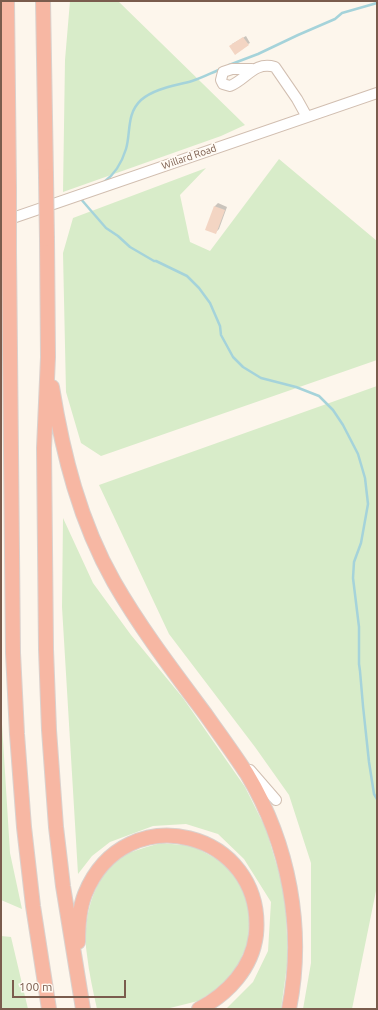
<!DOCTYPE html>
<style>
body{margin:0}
#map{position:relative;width:378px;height:1010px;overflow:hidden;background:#fdf6ec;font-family:Ubuntu,sans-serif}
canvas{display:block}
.frame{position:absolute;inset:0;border:2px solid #7a5c4d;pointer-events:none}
.scale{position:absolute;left:12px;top:980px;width:114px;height:18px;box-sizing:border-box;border:2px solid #7a5c4d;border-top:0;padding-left:5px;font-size:12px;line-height:14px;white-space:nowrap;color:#7a5c4d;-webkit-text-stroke:3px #fffaf3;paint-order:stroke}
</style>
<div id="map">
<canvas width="378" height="1010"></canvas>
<div class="frame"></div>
<div class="scale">100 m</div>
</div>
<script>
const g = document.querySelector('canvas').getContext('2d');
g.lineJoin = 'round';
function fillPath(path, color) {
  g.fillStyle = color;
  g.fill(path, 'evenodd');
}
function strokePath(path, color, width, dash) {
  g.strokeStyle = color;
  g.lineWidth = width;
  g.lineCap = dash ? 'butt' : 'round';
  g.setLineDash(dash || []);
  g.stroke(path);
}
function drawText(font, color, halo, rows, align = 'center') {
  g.font = font + ' Ubuntu,sans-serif';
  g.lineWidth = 3.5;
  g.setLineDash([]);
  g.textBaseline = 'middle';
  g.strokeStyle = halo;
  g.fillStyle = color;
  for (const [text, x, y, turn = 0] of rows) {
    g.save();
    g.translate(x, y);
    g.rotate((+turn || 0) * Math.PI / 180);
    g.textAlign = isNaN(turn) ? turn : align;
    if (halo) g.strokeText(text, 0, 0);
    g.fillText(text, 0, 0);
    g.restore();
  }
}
fillPath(new Path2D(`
 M70,1h48l127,124 -24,11 -158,56 2,-132z
 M279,159l98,82v119l-276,96 -20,-13 -15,-51 -3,-139 10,-35 133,-50 -26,27 10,47 20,9z
 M377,386v500l-25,123h-49l8,-46v-100l-22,-68 -34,-48 -86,-113 -70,-149z
 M63,518l30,65 38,52 52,63 62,89 21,42 19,64 3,65 -7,51h-55l27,-27 15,-31 3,-49 -27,-43 -26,-25 -32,-10 -33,2 -43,16 -18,14 -14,18 -16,-267z
 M1,708l9,145 12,56 -21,-9z
 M161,843l32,3 31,17 18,22 8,25 -2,31 -10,25 -15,19 -25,16 -32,8h-69c-4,-18 -8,-36 -10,-54 -5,-35 5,-78 36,-99 8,-5 28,-10 38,-13z
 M1,936l10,1 17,72h-27z`), '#d8ecc9');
fillPath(new Path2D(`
 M246,36l4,7 -2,1h-16z
 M218,203l9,4 -8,22 -3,3 -9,-3 8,-23z`), '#0003');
strokePath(new Path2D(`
 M229,65l29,-11 40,-19 37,-16 7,-6 35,-10
 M104,182c11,-8 18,-20 22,-33 5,-16 0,-35 15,-49 14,-12 34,-14 51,-19 10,-3 19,-8 29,-12
 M80,198l26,30 12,8 12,11 24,14h2l31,15 12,12 11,15 10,23 1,9 12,22 10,10 18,11 35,9 23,9 14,14 10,15 15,29 7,24 3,26 -7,39 -7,19 -1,16 6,49v37l1,7 3,35 6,56 5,32 3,5`), '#a5d3da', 2.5);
fillPath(new Path2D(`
 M243,37l6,8 -14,10 -6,-9z
 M214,206l11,4 -9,24 -11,-4z`), '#f3d5c3');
const minor = new Path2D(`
 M252,69h-20l-9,3 -2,8 2,4 7,2c17,-7 24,-25 45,-19l22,32 10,18
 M1,222l376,-129
 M250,770l26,30`);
const highway = new Path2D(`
 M7,1l2,188
 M43,1l3,175
 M47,239l1,118 -4,91 2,201 3,81 7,97 7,59 20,123
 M9,252l4,401 4,81 7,93 9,79 16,103
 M52,387c11,68 28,135 62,195 27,47 60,90 92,133 14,20 28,39 41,59 42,70 58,155 42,235
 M78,942c0,-16 1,-33 7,-48 40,-99 181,-63 171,41 -4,33 -28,59 -57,74`);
strokePath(minor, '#d1beb0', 12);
strokePath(highway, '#dad1cd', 16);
strokePath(minor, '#fff', 10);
strokePath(highway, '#f7b7a3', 14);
const highwayBridge = new Path2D(`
 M46,176l1,63
 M9,252v-63`);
strokePath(highwayBridge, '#dad1cd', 16, []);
strokePath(highwayBridge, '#f7b7a3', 14);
drawText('10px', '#7a5c4d', '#fffaf3', [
 ["Willard Road",189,157,-19]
]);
</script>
